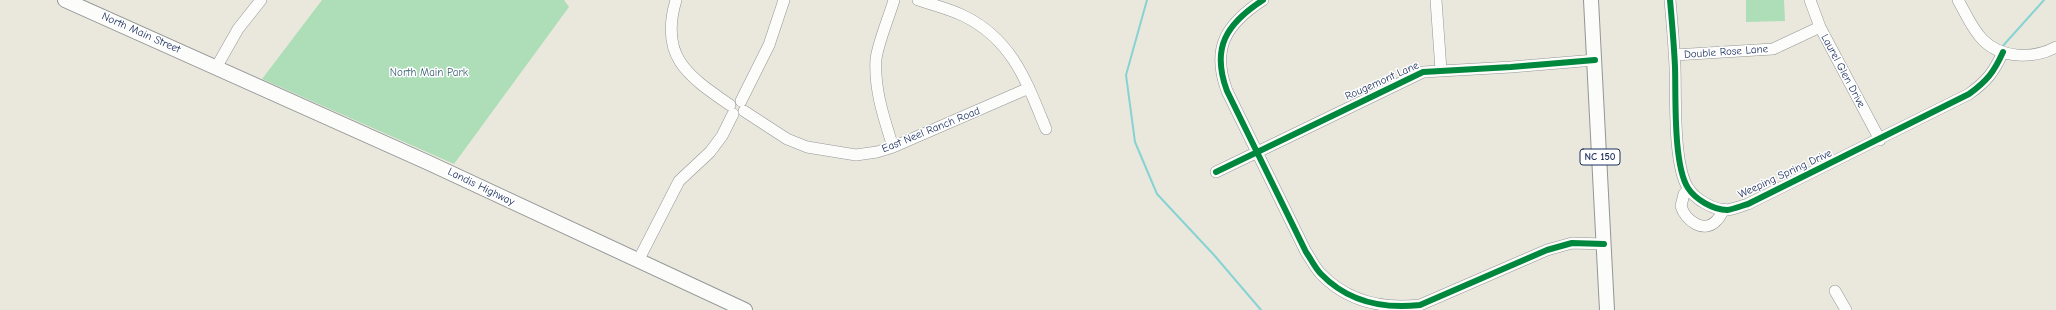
<!DOCTYPE html>
<style>
body{margin:0}
canvas{display:block;background:#eae8dc}
</style>
<canvas width="2056" height="310"></canvas>
<script>
const g = document.querySelector('canvas').getContext('2d');
g.lineJoin = 'round';
function fillPath(path, color) {
  g.fillStyle = color;
  g.fill(path, 'evenodd');
}
function strokePath(path, color, width, dash) {
  g.strokeStyle = color;
  g.lineWidth = width;
  g.lineCap = dash ? 'butt' : 'round';
  g.setLineDash(dash || []);
  g.stroke(path);
}
function drawText(font, color, halo, rows, align = 'center') {
  g.font = font + ' "Comic Neue",sans-serif';
  g.lineWidth = 3;
  g.setLineDash([]);
  g.textBaseline = 'middle';
  g.strokeStyle = halo;
  g.fillStyle = color;
  for (const [text, x, y, turn = 0] of rows) {
    g.save();
    g.translate(x, y);
    g.rotate((+turn || 0) * Math.PI / 180);
    g.textAlign = isNaN(turn) ? turn : align;
    if (halo) g.strokeText(text, 0, 0);
    g.fillText(text, 0, 0);
    g.restore();
  }
}
fillPath(new Path2D(`
 M322,0h242l5,7 -115,157 -192,-85z
 M1746,0h38l1,21 -39,1z`), '#aedeb8');
strokePath(new Path2D(`
 M1147,0l-21,75 9,67 22,52 57,61 47,55
 M2001,48l43,-48`), '#87d3d4', 2);
const minor = new Path2D(`
 M676,0c-17,57 12,76 54,105
 M918,0c16,5 32,9 46,16 49,24 63,67 82,113
 M1263,0c-37,24 -52,48 -36,91l79,161c5,7 9,16 15,22 27,28 63,35 99,31l127,-55 25,-7 32,1
 M1436,0l5,70
 M1670,0c2,22 4,45 5,67 1,30 -2,97 13,121 7,11 25,22 39,22 7,-1 14,-4 21,-6l221,-110c18,-13 25,-22 34,-42
 M1810,0l10,27 60,113
 M1958,0c8,14 14,29 25,40 19,19 51,19 73,7
 M1674,55l99,-6 47,-22
 M217,66l21,-37 23,-29
 M741,101l28,-56 15,-45
 M744,111l43,28 20,8 49,8 21,-3 16,-5 136,-59
 M893,147c-9,-29 -19,-57 -17,-88 2,-16 13,-42 18,-59
 M1216,172l207,-100 88,-5 84,-7
 M1689,189l-5,5 -3,12c4,14 23,29 36,14 3,-3 5,-7 7,-11
 M638,261l41,-80 31,-29 12,-16 11,-22
 M1835,291l11,19`);
const major = new Path2D(`
 M65,0l364,163 316,147
 M1591,0l16,310`);
strokePath(minor, '#939697', 12);
strokePath(major, '#939697', 16);
strokePath(minor, '#fcfcfa', 11);
strokePath(major, '#fcfcfa', 14);
strokePath(new Path2D(`
 M1263,0c-37,24 -52,48 -36,91l79,161c5,7 9,16 15,22 27,28 63,35 99,31l127,-55 25,-7 32,1
 M1670,0c2,22 4,45 5,67 1,30 -2,97 13,121 7,11 25,22 39,22 7,-1 14,-4 21,-6l221,-110c18,-13 25,-22 34,-42
 M1216,172l207,-100 88,-5 84,-7`), '#00873e', 6);
for (const [x, y, w] of [
 [1600,157,40]
]) {
  const box = new Path2D();
  box.roundRect(x - w / 2, y - 8, w, 16, 3);
  g.fillStyle = '#fff';
  g.fill(box);
  strokePath(box, '#1b2f5e', 1);
}
drawText('bold 10px', '#1b2f5e', null, [
 ["NC 150",1600,157]
]);
drawText('11px', '#1b2f5e', '#fff', [
 ["North Main Street",141,33,24],
 ["Double Rose Lane",1726,52,-4],
 ["Laurel Glen Drive",1843,71,62],
 ["Rougemont Lane",1382,81,-24],
 ["East Neel Ranch Road",931,130,-22],
 ["Weeping Spring Drive",1785,174,-25],
 ["Landis Highway",481,187,26]
]);
drawText('11px', '#386170', '#fff', [
 ["North Main Park",429,73]
]);
</script>
